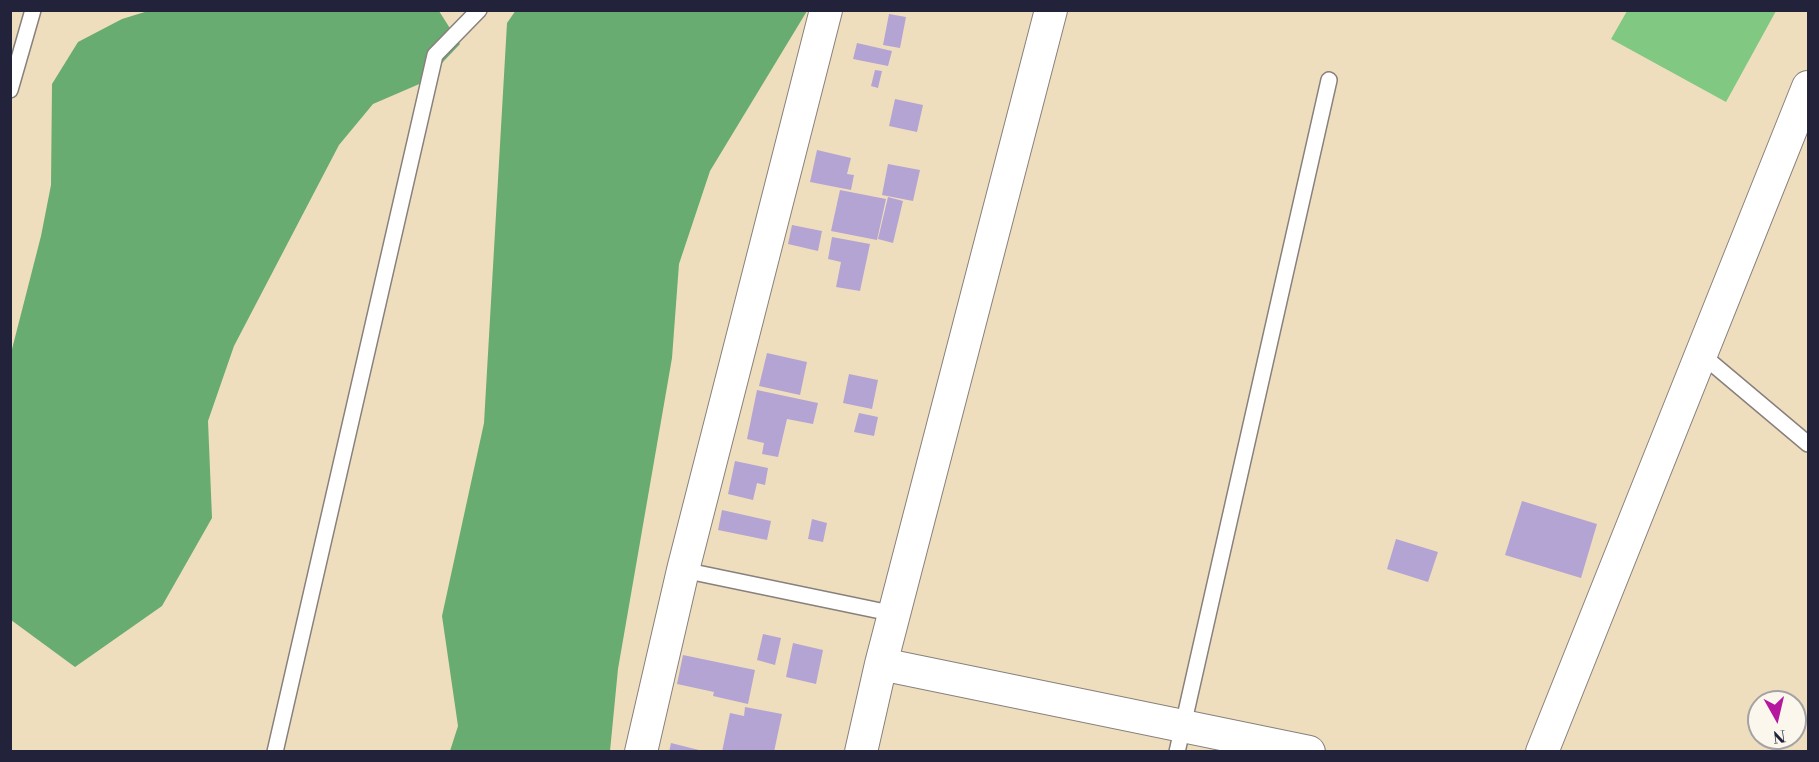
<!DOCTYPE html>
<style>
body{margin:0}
#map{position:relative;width:1819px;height:762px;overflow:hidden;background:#efdebd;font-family:"Libre Bodoni",serif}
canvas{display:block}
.frame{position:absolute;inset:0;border:12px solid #22223b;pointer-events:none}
.north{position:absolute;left:1747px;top:690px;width:60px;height:60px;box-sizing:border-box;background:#fbf7ec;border:2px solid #a4a2a5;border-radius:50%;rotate:172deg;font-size:16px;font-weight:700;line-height:24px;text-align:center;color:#22223b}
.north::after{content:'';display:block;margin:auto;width:21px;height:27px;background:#b5179e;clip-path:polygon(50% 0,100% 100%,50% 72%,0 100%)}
</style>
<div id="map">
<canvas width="1819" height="762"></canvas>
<div class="frame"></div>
<div class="north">N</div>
</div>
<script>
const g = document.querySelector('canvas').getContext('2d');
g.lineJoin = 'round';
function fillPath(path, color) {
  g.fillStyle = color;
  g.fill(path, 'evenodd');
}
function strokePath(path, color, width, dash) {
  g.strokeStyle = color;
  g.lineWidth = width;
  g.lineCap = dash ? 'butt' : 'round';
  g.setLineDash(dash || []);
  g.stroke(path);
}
fillPath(new Path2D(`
 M1627,11v-1l149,1 -50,91 -115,-63z`), '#81c883');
fillPath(new Path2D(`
 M516,10l291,1 -97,160 -31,93 -7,94 -54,311 -8,82h-160l8,-25 -16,-110 42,-193 23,-400z
 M148,11h291l21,33 -36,38 -51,22 -34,41 -105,201 -26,75 4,97 -50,88 -87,61 -64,-47v-267l30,-117 10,-51 1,-101 26,-42 44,-23z`), '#68ac71');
fillPath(new Path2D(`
 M889,14l17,3 -6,31 -17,-3z
 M857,43l35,8 -4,15 -35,-7z
 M875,70l7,1 -4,17 -7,-2z
 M895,99l28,6 -6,27 -28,-6z
 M817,150l34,8 -4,16 7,1 -3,15 -41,-8z
 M888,164l32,6 -7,31 -31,-6z
 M840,190l46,9 -9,41 -46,-9z
 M888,197l15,4 -10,42 -15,-4z
 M792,225l30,6 -4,20 -30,-7z
 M832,237l38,7 -10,47 -24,-4 5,-25 -13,-3z
 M767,353l40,9 -7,33 -41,-9z
 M849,374l29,6 -6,29 -29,-6z
 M757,390l61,13 -5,21 -26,-5 -9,38 -16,-3 2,-11 -17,-4z
 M859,413l19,4 -4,19 -20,-4z
 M735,461l33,7 -3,17 -8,-2 -4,17 -25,-6z
 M1522,501l75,23 -16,54 -76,-23z
 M722,510l49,11 -4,19 -49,-10z
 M812,519l15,4 -4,19 -15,-3z
 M1396,539l42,13 -10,30 -41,-13z
 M763,634l18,4 -6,27 -18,-5z
 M793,643l30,7 -7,34 -30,-7z
 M683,655l72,15 -7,34 -35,-8 1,-4 -37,-8z
 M745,707l37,7 -8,38h-52l8,-39 14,3z
 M671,743l32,8v1h-34z`), '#b3a4d3');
const lane = new Path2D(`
 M10,90l23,-80
 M1701,354l107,90
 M683,570l212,44
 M275,752l160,-697 44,-45
 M1177,752l152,-672`);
const street = new Path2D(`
 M881,664l428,88
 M641,752l42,-182 143,-560
 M861,752l20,-88 170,-654
 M1542,752l266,-665`);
strokePath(lane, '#88807c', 18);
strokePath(street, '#88807c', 34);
strokePath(lane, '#fff', 15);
strokePath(street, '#fff', 32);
</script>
